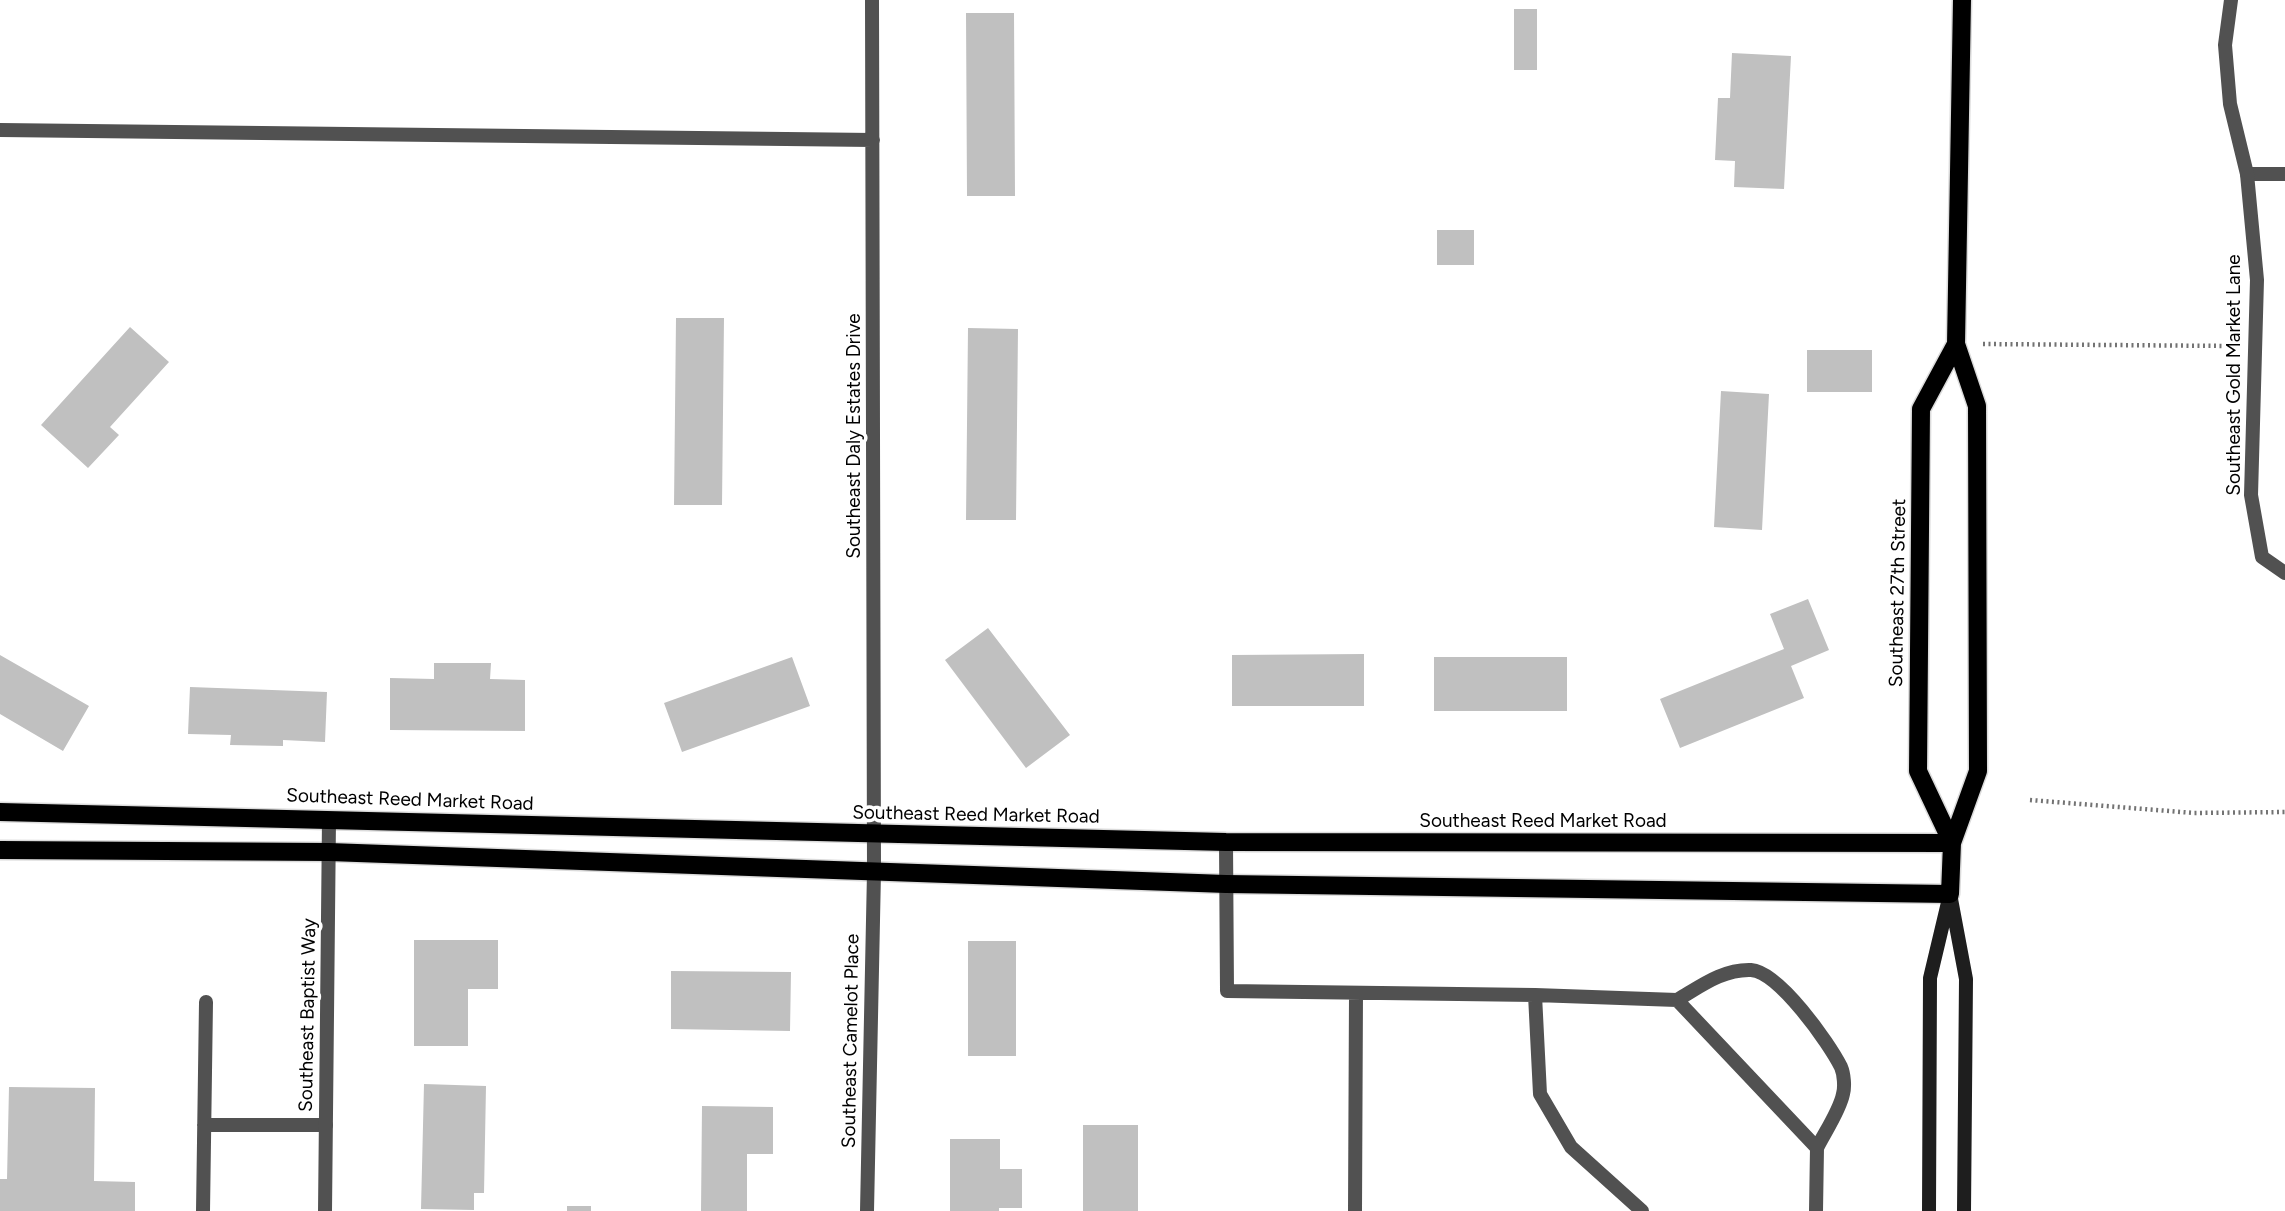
<!DOCTYPE html>
<style>
body{margin:0}
canvas{display:block;background:#fff}
</style>
<canvas width="2285" height="1211"></canvas>
<script>
const g = document.querySelector('canvas').getContext('2d');
g.lineJoin = 'round';
function fillPath(path, color) {
  g.fillStyle = color;
  g.fill(path, 'evenodd');
}
function strokePath(path, color, width, dash) {
  g.strokeStyle = color;
  g.lineWidth = width;
  g.lineCap = dash ? 'butt' : 'round';
  g.setLineDash(dash || []);
  g.stroke(path);
}
function drawText(font, color, halo, rows, align = 'center') {
  g.font = font + ' Figtree,sans-serif';
  g.lineWidth = 7;
  g.setLineDash([]);
  g.textBaseline = 'middle';
  g.strokeStyle = halo;
  g.fillStyle = color;
  for (const [text, x, y, turn = 0] of rows) {
    g.save();
    g.translate(x, y);
    g.rotate((+turn || 0) * Math.PI / 180);
    g.textAlign = isNaN(turn) ? turn : align;
    if (halo) g.strokeText(text, 0, 0);
    g.fillText(text, 0, 0);
    g.restore();
  }
}
fillPath(new Path2D(`
 M1514,9h23v61h-23z
 M966,13h48l1,183h-48z
 M1732,53l59,3 -7,133 -50,-2 1,-26 -20,-1 3,-62h12z
 M1437,230h37v35h-37z
 M676,318h48l-2,187h-48z
 M130,327l39,35 -59,65 9,8 -31,33 -47,-43z
 M968,328l50,1 -2,191h-50z
 M1807,350h65v42h-65z
 M1721,391l48,3 -7,136 -48,-3z
 M1808,599l21,51 -38,16 13,32 -124,50 -20,-49 124,-50 -14,-35z
 M988,628l82,107 -44,33 -81,-108z
 M1364,654v52h-132v-51z
 M0,655l89,51 -26,45 -63,-37z
 M792,657l18,49 -128,46 -18,-49z
 M1434,657h133v54h-133z
 M434,663h57l-1,16 35,1v51l-135,-1v-52l44,1z
 M190,687l137,5 -2,50 -42,-2v6l-53,-1 1,-10 -43,-1z
 M414,940h84v49h-30v57h-54z
 M968,941h48v115h-48z
 M671,971l120,1 -1,59 -119,-2z
 M424,1084l62,2 -2,107h-10v17l-53,-1z
 M9,1087l86,1 -1,93 41,1v29h-135v-32h7z
 M702,1106l71,1v47h-26v57h-46z
 M1083,1125h55v86h-55z
 M950,1139h50v30h22v39h-23v3h-49z
 M567,1206h24v5h-24z`), '#c0c0c0');
const primary = new Path2D(`
 M0,812l1226,30 726,1
 M1952,843l-34,-72 3,-362 35,-65
 M0,850l329,2 897,32 724,10 2,-51 26,-72 -1,-365 -21,-62 6,-344`);
strokePath(primary, '#dbdbdb', 21);
strokePath(new Path2D(`
 M1983,344l250,2
 M2030,800l164,13 91,-1`), '#737373', 4.5, [2, 3.5]);
strokePath(new Path2D(`
 M2247,174h38
 M1226,842l1,149 308,4 5,99 31,53 71,64
 M1535,995l142,5 140,148c8,-16 23,-38 26,-54 2,-7 1,-20 -2,-27 -12,-24 -62,-95 -90,-97 -28,-1 -50,16 -74,30
 M204,1125h122
 M203,1211l3,-209
 M1355,1211l1,-218
 M1816,1211l1,-63`), '#515151', 14);
strokePath(new Path2D(`
 M2231,0l-6,45 5,59 17,70 10,106 -6,215 11,62 23,16
 M0,130l873,10
 M325,1211l4,-392
 M867,1211l7,-339 -2,-872`), '#515151', 14);
strokePath(new Path2D(`
 M1951,899l15,80 -2,232
 M1929,1211l1,-233 20,-84`), '#1e1e1e', 14);
strokePath(primary, '#000', 18);
drawText('19px', '#000', '#fff', [
 ["Southeast Gold Market Lane",2234,375,-90],
 ["Southeast Daly Estates Drive",854,436,-90],
 ["Southeast 27th Street",1898,593,-89],
 ["Southeast Reed Market Road",410,800,2],
 ["Southeast Reed Market Road",976,815,1],
 ["Southeast Reed Market Road",1543,821],
 ["Southeast Baptist Way",308,1015,-89],
 ["Southeast Camelot Place",851,1041,-89]
]);
</script>
